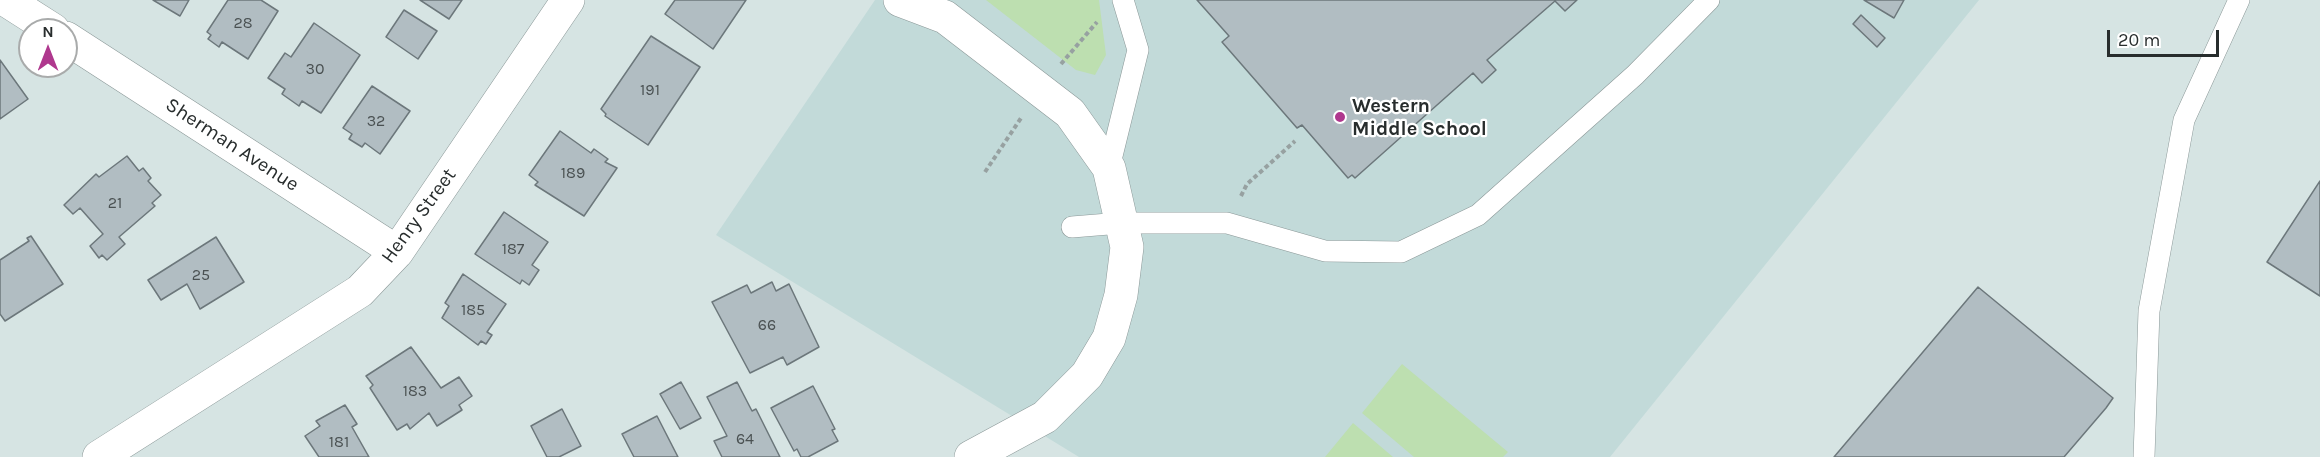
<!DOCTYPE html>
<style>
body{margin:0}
#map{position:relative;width:2320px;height:457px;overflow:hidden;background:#d6e4e3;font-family:Karla,sans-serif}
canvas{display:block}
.north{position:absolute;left:18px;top:18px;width:60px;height:60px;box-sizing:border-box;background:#fff;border:2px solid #a9abab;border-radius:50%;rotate:0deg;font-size:16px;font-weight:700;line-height:24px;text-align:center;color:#282d2d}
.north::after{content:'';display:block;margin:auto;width:21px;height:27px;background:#af388e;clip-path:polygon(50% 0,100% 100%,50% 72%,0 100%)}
.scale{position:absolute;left:2107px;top:30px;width:112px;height:27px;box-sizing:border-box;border:3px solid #282d2d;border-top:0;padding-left:8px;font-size:18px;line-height:21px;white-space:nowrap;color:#282d2d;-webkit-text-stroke:4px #fff;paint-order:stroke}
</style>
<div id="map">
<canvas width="2320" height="457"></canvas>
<div class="north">N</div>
<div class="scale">20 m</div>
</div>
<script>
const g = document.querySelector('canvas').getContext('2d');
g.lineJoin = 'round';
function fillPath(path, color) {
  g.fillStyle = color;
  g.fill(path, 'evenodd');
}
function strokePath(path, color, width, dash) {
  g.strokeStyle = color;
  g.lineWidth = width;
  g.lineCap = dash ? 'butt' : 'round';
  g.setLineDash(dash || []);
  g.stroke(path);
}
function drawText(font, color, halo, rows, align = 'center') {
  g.font = font + ' Karla,sans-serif';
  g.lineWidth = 4.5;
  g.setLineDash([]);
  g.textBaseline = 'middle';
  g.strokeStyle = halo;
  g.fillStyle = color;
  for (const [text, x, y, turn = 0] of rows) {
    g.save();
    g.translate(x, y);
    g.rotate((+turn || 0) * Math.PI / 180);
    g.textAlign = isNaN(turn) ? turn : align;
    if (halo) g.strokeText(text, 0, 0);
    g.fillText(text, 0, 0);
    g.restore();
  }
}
fillPath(new Path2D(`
 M875,0h1104l-369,457h-531l-363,-222z`), '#c2dad9');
fillPath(new Path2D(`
 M986,0h113l7,55 -11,20 -19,-5z
 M1402,364l106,88 -5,5h-89l-52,-44z
 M1353,423l40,34h-68z`), '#bddfb0');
const building = new Path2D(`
 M153,0h36l-9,16z
 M228,0h33l17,11 -30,48 -26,-17 -3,5 -11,-8 3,-4 -4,-3z
 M420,0h42l-13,19z
 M675,0h71l-33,49 -48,-35z
 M1197,0h380l-12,11 -10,-10 -68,59 9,10 -14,13 -9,-10 -118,105 -3,-3 -4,3 -46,-53 -5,3 -75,-86 7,-6z
 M1864,0h40l-10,18z
 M404,10l33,21 -19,28 -32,-22z
 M1861,15l24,23 -8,9 -24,-23z
 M314,23l46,32 -39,58 -19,-12 -3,5 -17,-12 3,-5 -17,-11 17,-25 6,4z
 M651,36l49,31 -52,78 -43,-29 1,-2 -5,-5z
 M0,60l28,39 -28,20z
 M372,86l38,25 -30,43 -15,-11 -3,4 -13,-8 3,-5 -9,-6z
 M560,131l31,22 3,-4 14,10 -3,3 12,6 -33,48 -49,-31 3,-3 -9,-7z
 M127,156l12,15 4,-3 8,10 -3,3 13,14 -9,8 3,3 -36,31 6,7 -18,16 -5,-5 -3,3 -9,-12 13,-12 -23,-26 -7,6 -9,-9 32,-31 3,3z
 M2320,181v115l-53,-34z
 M504,212l44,30 -16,23 7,5 -10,15 -7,-5 -2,4 -45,-30z
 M31,236l32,48 -58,37 -5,-7v-54l29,-19 -2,-3z
 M216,237l28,45 -44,27 -13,-25 -26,16 -13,-20z
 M463,274l43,30 -19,28 5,3 -6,9 -5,-3 -3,4 -36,-27 7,-12 -4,-3z
 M772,282l4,9 13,-7 30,63 -32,18 -4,-8 -33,16 -38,-71 35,-17 4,8z
 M1978,287l135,111 -7,10 -42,49h-230z
 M411,347l30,41 18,-11 13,19 -13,9 3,5 -25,16 -8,-13 -19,16 -3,-5 -10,6 -27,-42 3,-3 -7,-9z
 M681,382l20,36 -21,11 -20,-35z
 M737,382l15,29 4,-2 24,48h-58l-8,-16 13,-5 -20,-39z
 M813,386l22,43 -3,1 6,11 -30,16h-7l-4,-8 -3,2 -23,-43z
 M345,405l12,19 -5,3 17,30h-50l-14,-21 15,-10 -4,-5z
 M562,409l19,37 -22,11h-12l-16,-31z
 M657,416l21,41h-44l-12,-23z`);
fillPath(building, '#b1bdc2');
strokePath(building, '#6c777b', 1.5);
const lane = new Path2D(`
 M1109,168l29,-118 -15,-50
 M1072,227l49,-4h106l98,28 76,1 77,-37 157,-140 74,-75
 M2144,457l5,-146 35,-191 55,-120`);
const street = new Path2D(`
 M6,0l47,30
 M900,0l45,17 125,96 39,55 18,79 -6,48 -12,43 -22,37 -42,42 -74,40
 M66,38l331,214
 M99,457l261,-166 37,-39 171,-252`);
strokePath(lane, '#8b9898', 22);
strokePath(street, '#8b9898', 34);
strokePath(new Path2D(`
 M1061,64l36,-42
 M985,172l36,-54
 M1241,196l6,-12 48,-43`), '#97a1a1', 4, [4.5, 3]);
strokePath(lane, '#fff', 21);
strokePath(street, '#fff', 33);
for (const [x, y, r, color] of [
 [1340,117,6,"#af388e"]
]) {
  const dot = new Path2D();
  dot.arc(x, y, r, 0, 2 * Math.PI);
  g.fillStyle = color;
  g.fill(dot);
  strokePath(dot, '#fff', 2);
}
drawText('16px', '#4a5152', null, [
 ["28",243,23],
 ["30",315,69],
 ["191",650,90],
 ["32",376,121],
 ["189",573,173],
 ["21",115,203],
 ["187",513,249],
 ["25",201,275],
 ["185",473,310],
 ["66",767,325],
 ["183",415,391],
 ["64",745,439],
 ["181",339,442]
]);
drawText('bold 20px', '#282d2d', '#fff', [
 ["Western",1352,106],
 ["Middle School",1352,129]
], 'left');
drawText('20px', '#282d2d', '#fff', [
 ["Sherman Avenue",232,145,33],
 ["Henry Street",419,216,-54]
]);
</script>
